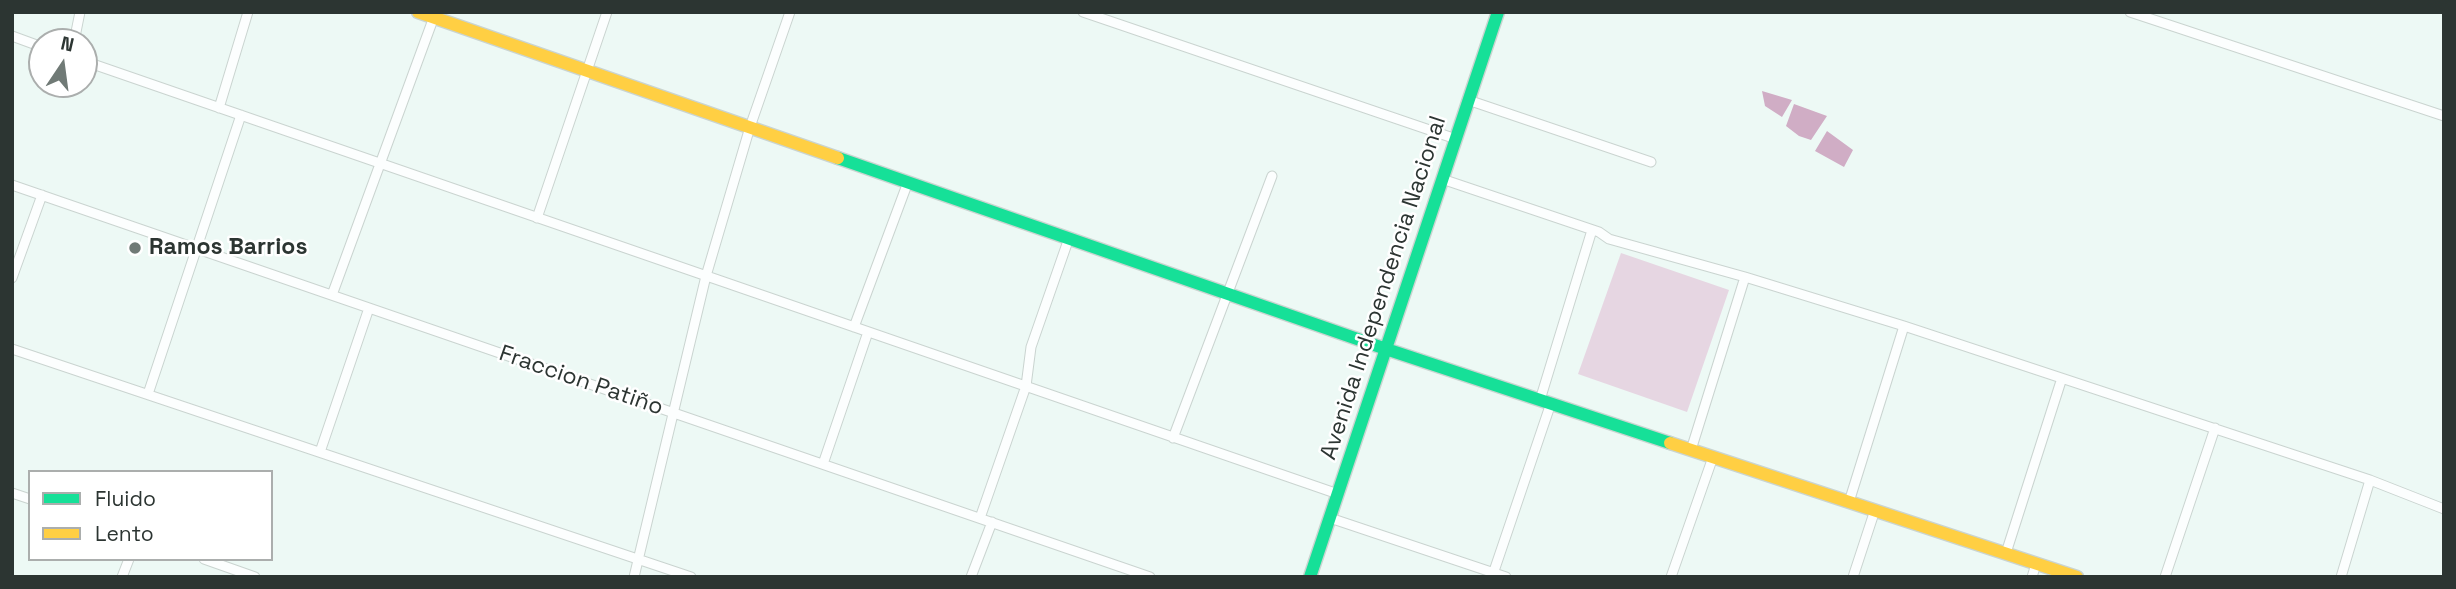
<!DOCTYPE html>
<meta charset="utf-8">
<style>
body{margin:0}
#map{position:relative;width:2456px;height:589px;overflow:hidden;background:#edf9f5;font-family:"Space Grotesk",sans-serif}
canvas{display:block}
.frame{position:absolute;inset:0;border:14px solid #2c3532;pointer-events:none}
.legend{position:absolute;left:28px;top:470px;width:245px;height:91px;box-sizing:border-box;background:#fff;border:2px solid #abaead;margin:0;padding:9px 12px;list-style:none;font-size:21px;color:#2c3532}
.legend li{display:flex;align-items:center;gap:14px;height:35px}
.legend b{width:35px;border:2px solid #abaead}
.north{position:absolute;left:28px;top:28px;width:70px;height:70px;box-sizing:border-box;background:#fff;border:2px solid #abaead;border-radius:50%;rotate:13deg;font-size:19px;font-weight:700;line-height:28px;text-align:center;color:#2c3532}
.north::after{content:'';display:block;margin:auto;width:24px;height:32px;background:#707a76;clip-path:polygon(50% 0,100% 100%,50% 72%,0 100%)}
</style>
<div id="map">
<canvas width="2456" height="589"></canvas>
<div class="frame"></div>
<ul class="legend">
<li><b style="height:9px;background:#16e098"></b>Fluido</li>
<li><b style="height:9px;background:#ffcf43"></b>Lento</li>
</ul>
<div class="north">N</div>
</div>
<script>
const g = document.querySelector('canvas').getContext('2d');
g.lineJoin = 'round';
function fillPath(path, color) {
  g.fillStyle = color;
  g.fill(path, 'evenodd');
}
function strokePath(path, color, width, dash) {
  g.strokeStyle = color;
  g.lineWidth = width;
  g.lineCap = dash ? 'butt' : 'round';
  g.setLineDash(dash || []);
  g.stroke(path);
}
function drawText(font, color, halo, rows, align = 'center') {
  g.font = font + ' "Space Grotesk",sans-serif';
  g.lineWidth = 5;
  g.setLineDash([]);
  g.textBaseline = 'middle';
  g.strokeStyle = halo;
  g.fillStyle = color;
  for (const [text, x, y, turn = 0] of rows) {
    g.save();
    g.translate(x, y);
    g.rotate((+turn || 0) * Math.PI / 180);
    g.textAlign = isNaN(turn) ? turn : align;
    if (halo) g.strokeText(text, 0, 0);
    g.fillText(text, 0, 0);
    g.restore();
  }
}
fillPath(new Path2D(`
 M1621,253l108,37 -42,122 -109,-38z`), '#e6d6e2');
fillPath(new Path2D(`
 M1762,91l30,9 -10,17 -17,-11z
 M1794,104l33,12 -16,24 -12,-4 -13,-10z
 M1827,131l26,19 -9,17 -29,-16z`), '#d0adc5');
const street = new Path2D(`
 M1083,12l373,127
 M2130,12l314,104
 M12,36l30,11
 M74,42l6,-30
 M84,61l1254,433
 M1468,100l183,62
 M219,108l29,-96
 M1442,179l157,53 10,7 136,38 159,49 466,154 74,29
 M12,185l1138,392
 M537,218l70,-206
 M12,278l30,-83
 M332,295l103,-281
 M854,327l54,-145
 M12,349l679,228
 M148,394l93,-279
 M1540,400l52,-170
 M1173,438l99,-262
 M1691,450l54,-173
 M320,452l49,-144
 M823,464l45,-132
 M12,493l18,6
 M1849,502l55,-176
 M980,518l46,-132 5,-39 38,-109
 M1330,518l176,59
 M2006,553l55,-172
 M204,559l51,18
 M122,577l7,-18
 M634,577l72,-301 44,-149 40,-115
 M971,577l21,-55
 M1492,577l59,-174
 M1671,577l42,-120
 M1853,577l22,-67
 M2032,577l4,-13
 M2165,577l50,-149
 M2341,577l29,-97`);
const fast = new Path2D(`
 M838,158l548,191 284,94
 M1310,577l188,-565`);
const slow = new Path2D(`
 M418,12l420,146
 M1670,443l407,134`);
strokePath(street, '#cad4d0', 11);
strokePath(fast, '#cad4d0', 15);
strokePath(slow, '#cad4d0', 15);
strokePath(street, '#fcfefe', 9);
strokePath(fast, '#16e098', 12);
strokePath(slow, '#ffcf43', 12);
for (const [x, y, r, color] of [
 [135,248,7,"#707a76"]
]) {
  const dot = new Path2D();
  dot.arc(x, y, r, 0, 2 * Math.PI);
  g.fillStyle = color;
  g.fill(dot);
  strokePath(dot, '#fff', 2.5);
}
drawText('bold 23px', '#2c3532', '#fff', [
 ["Ramos Barrios",149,248]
], 'left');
drawText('23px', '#2c3532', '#fff', [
 ["Avenida Independencia Nacional",1384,288,-72],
 ["Fraccion Patiño",581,381,19]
]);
</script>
